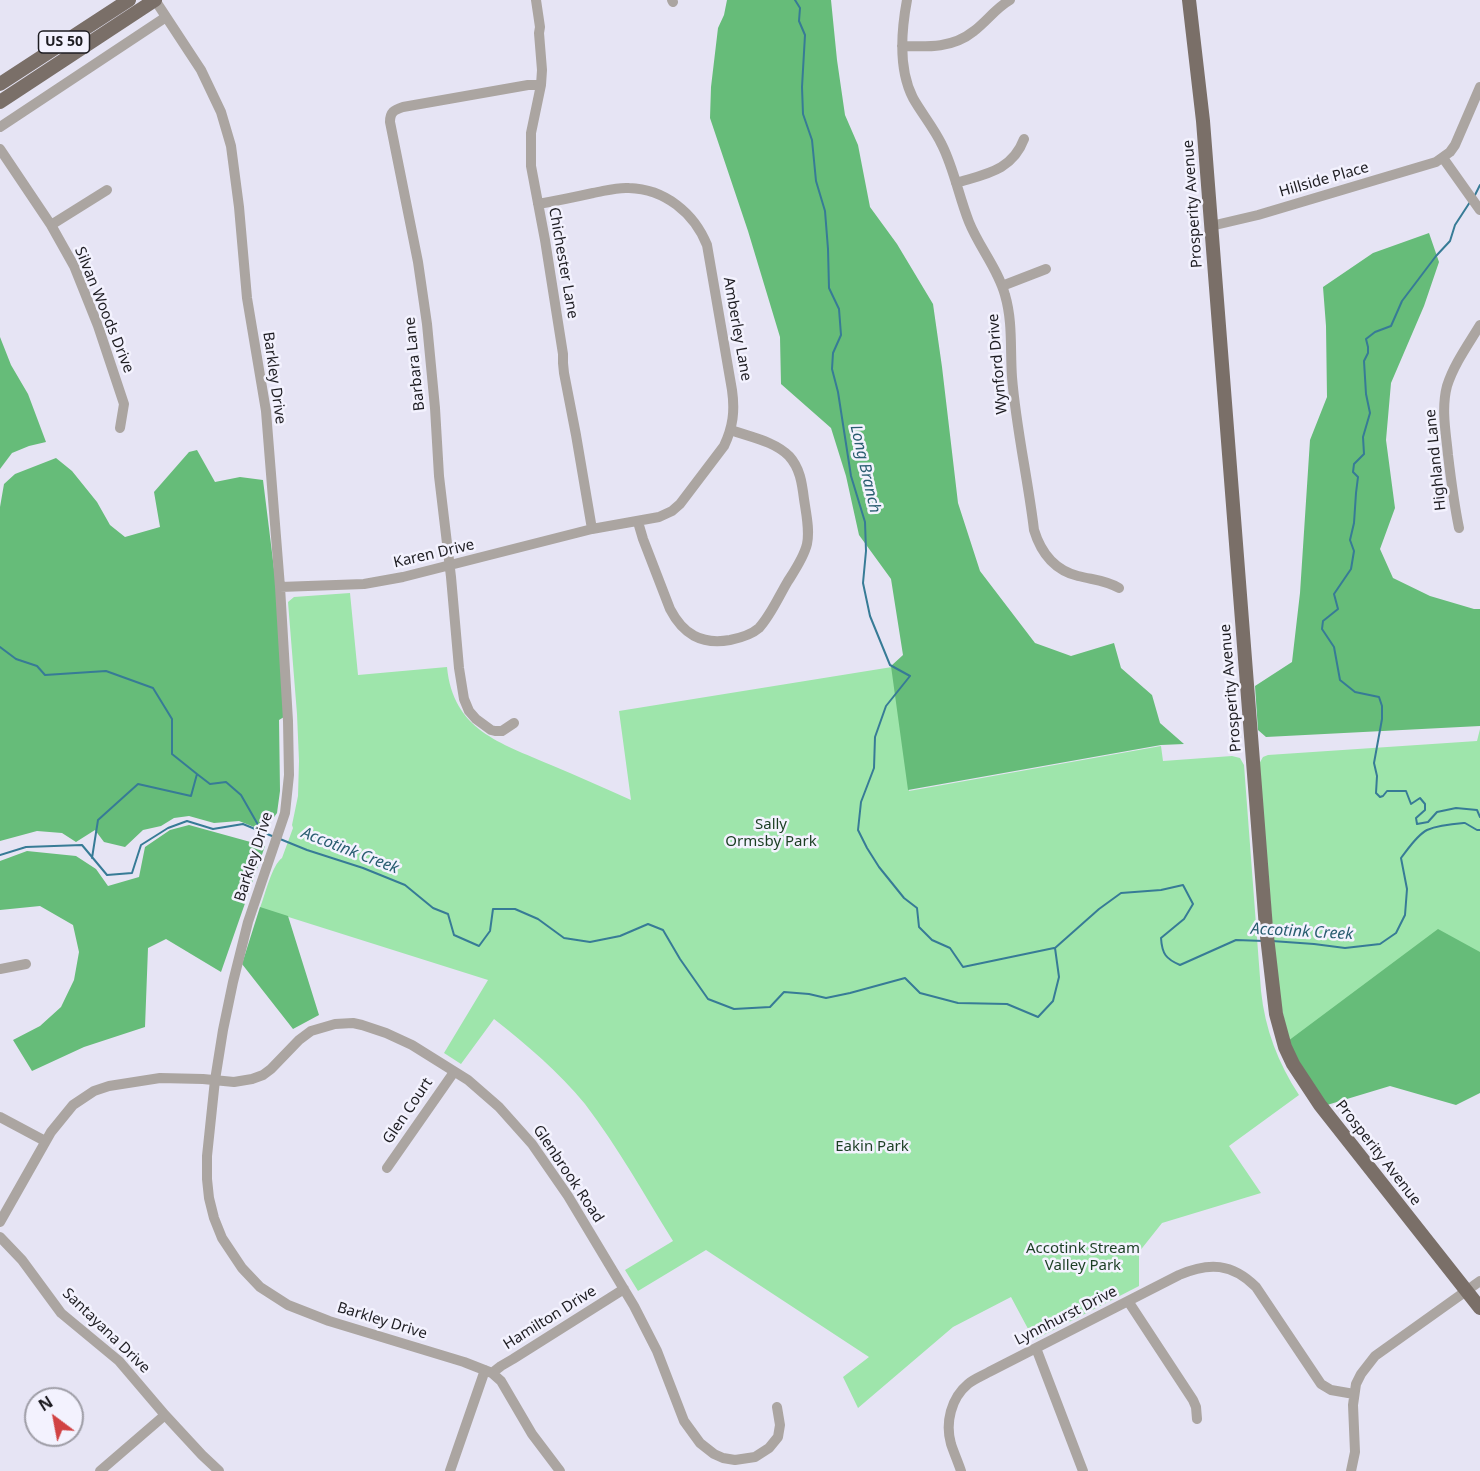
<!DOCTYPE html>
<style>
body{margin:0}
#map{position:relative;width:1480px;height:1471px;overflow:hidden;background:#e6e4f4;font-family:"Noto Sans",sans-serif}
canvas{display:block}
.north{position:absolute;left:24px;top:1387px;width:60px;height:60px;box-sizing:border-box;background:#f3f2fe;border:2px solid #9e9da6;border-radius:50%;rotate:328deg;font-size:16px;font-weight:700;line-height:24px;text-align:center;color:#1e1d22}
.north::after{content:'';display:block;margin:auto;width:21px;height:27px;background:#d14243;clip-path:polygon(50% 0,100% 100%,50% 72%,0 100%)}
</style>
<div id="map">
<canvas width="1480" height="1471"></canvas>
<div class="north">N</div>
</div>
<script>
const g = document.querySelector('canvas').getContext('2d');
g.lineJoin = 'round';
function fillPath(path, color) {
  g.fillStyle = color;
  g.fill(path, 'evenodd');
}
function strokePath(path, color, width, dash) {
  g.strokeStyle = color;
  g.lineWidth = width;
  g.lineCap = dash ? 'butt' : 'round';
  g.setLineDash(dash || []);
  g.stroke(path);
}
function drawText(font, color, halo, rows, align = 'center') {
  g.font = font + ' "Noto Sans",sans-serif';
  g.lineWidth = 5;
  g.setLineDash([]);
  g.textBaseline = 'middle';
  g.strokeStyle = halo;
  g.fillStyle = color;
  for (const [text, x, y, turn = 0] of rows) {
    g.save();
    g.translate(x, y);
    g.rotate((+turn || 0) * Math.PI / 180);
    g.textAlign = isNaN(turn) ? turn : align;
    if (halo) g.strokeText(text, 0, 0);
    g.fillText(text, 0, 0);
    g.restore();
  }
}
fillPath(new Path2D(`
 M350,593l8,82 89,-8c6,63 53,76 104,98 27,11 53,23 80,35l-12,-89 273,-44 17,124 252,-45 2,15 69,-5 8,2 4,7 17,226c4,38 17,72 38,104l-70,51 32,47 -99,30 -23,29v34l-105,54 -23,-43 -58,30 -95,81 -15,-31 26,-20 -163,-107 -68,41 -13,-21 48,-29c-28,-45 -55,-94 -88,-137 -26,-32 -58,-59 -91,-85l-33,45 -17,-11 44,-73 -228,-72c5,-13 12,-43 22,-50l11,-30 -1,-3 6,-29 1,-35 -2,-47 -9,-112 6,-5z
 M1480,729v223l-191,89 -11,-49 -19,-228 4,-7 5,-2 209,-14z`), '#9ee5ab');
fillPath(new Path2D(`
 M727,0h104l6,60 8,55 13,30 12,62 27,37 36,60 9,63 16,136 22,68 55,72 36,13 43,-13 7,25 31,27 8,28 24,21 -23,1 -253,45 -17,-124 12,-11 -12,-76 -32,-44 -13,-59 -15,-48 -50,-44 -1,-47 -32,-106 -38,-113 1,-31 7,-59 6,-13z
 M1429,233l10,29 -15,44 -33,77 -5,57 9,68 -15,41 13,29 37,18 44,13h6v117l-214,11 -8,-7 -3,-44 37,-24 8,-69 10,-153 17,-43 -1,-71 -3,-39 50,-34z
 M0,337l11,28 17,29 18,48 -17,4 -17,7 -12,16z
 M197,450l18,32 25,-5 23,3 14,113 7,124 -5,3 1,71 -3,22 -8,11 -15,3 -15,-6 -25,2 -25,-7 -15,2 -13,8 -18,4 -18,17 -21,-5 -9,-12 -19,12 -14,-9 -25,-2 -37,10v-334l4,-23 11,-10 41,-16 16,13 25,31 13,23 15,12 35,-10 -6,-35 35,-40z
 M189,825l76,21 -44,126 -55,-33 -18,9 -3,79 -61,20 -52,24 -19,-31 27,-14 21,-19 13,-27 5,-28 -6,-27 -33,-19 -40,4v-49l27,-10 49,5 20,13 12,17 31,-9 6,-30 25,-17z
 M260,907l28,9 31,99 -26,14 -51,-65z
 M1438,929l42,23v141l-24,12 -66,-19 -63,19 -17,-21 -22,-43z`), '#66bc79');
strokePath(new Path2D(`
 M795,0l5,8 -1,13 6,14 -3,52 1,27 9,26 4,41 9,30 3,38 1,39 10,21 2,26 -8,18 -1,16 6,23 13,84 14,46 1,29 -3,32 7,33 20,49 20,11 -24,30 -11,31 -1,31 -13,34 -3,28 9,18 12,19 25,31 13,10 2,19 13,13 18,8 13,19 91,-19
 M1475,195l5,-10
 M1470,202l-15,23 -5,16 -14,15 -34,45 -11,25 -16,6 -9,7 2,8v6l-4,8 2,33 4,19 -7,24 1,17 -10,10 -1,8 5,5 -2,16 -2,30 -4,17 4,11 -3,18 -17,25 4,15 -15,12 -1,8 12,18 6,33 15,12 24,5 3,9v13l-8,44 3,13 -1,17 4,4 3,-1 4,-5h19l5,13 9,-6 5,6v6l-9,8 1,6 11,-2 9,-10 19,-4 21,2 3,7
 M0,647l16,12 21,7 8,9 61,-4 47,17 19,31v35l25,20 -6,22 -53,-12 -40,36 -6,38
 M197,774l13,10 16,-2 15,13 20,35
 M280,839l27,11 56,18 42,17 28,23 15,6 6,21 25,11 11,-15 3,-22h22l23,10 26,19 26,4 30,-6 28,-12 15,6 17,29 28,40 26,10 36,-2 14,-15 25,2 17,4 24,-5 55,-15 15,15 38,10 49,1 31,13 15,-16 6,-24 -4,-29 44,-39 22,-16 40,-3 22,-5 10,19 -9,15 -23,19c1,16 5,21 19,27l56,-25 28,1
 M0,855l26,-8 56,-2 25,30 25,-2 9,-28 27,-17 19,-7 26,8 30,-5 29,12
 M1272,941l42,3 31,4 35,-4 16,-11 9,-18 2,-26 -6,-31c7,-9 16,-23 26,-28 12,-5 26,-6 38,-7l12,7h3`), '#377b96', 2);
strokePath(new Path2D(`
 M155,0l46,70 20,42 10,34 8,61 8,91 19,113 14,176 8,134 1,54 -4,38 -37,109 -15,60 -10,48 -8,50 -8,76v23l2,19 5,20 8,20 20,30 18,19 28,18 41,16 135,41 28,11 9,8 31,53 28,37
 M536,0l4,27 -1,6 3,37 -1,15 -10,48v33l14,74 18,114v9l1,10 12,62 16,94
 M672,0l1,2
 M907,0c-6,32 -9,69 6,98 9,16 21,30 29,47 12,24 17,52 27,77 10,25 29,47 36,73 8,27 5,55 7,82 4,51 16,102 22,153 7,23 20,40 44,46 16,4 27,4 41,12
 M902,46c27,1 51,2 72,-15 13,-10 22,-23 36,-31
 M0,127l166,-110
 M0,149l51,76 23,41 24,60 26,78 -4,24
 M1443,158l37,52
 M956,183c29,-9 56,-12 68,-44
 M51,225l56,-35
 M1211,226l47,-11 178,-53 14,-10 5,-7 25,-58
 M1002,286l44,-17
 M638,522l5,17 27,70c13,25 31,36 60,31 10,-2 21,-5 29,-12 12,-13 20,-32 29,-47 7,-11 16,-24 19,-37 3,-14 -1,-31 -3,-45 -2,-16 -4,-31 -15,-43 -15,-15 -39,-19 -58,-26
 M1459,528c-5,-24 -8,-48 -11,-73 -2,-22 -7,-46 -1,-69 7,-22 21,-41 33,-61
 M280,587l84,-3 39,-7 189,-48 67,-12 13,-6 8,-7 44,-58c9,-19 11,-35 8,-56l-25,-145c-13,-32 -42,-56 -78,-57 -12,-1 -24,3 -36,5 -18,4 -37,8 -55,11
 M514,723l-12,8h-7l-4,-1 -15,-11 -7,-8 -5,-12 -5,-31 -8,-91 -12,-101 -4,-68 -8,-84 -9,-62 -28,-140c0,-10 4,-12 13,-15l125,-22h13
 M0,969l26,-5
 M0,1117l45,24
 M387,1168l67,-96
 M0,1222l51,-90 22,-27 21,-14 15,-5 51,-8 43,1 31,3 18,-3 11,-4 8,-6 28,-29 12,-9 24,-7 18,-1 9,2 24,8 26,12 56,35 31,27 33,37 36,52 66,110 23,45 27,70 16,22 14,11 9,4 12,2 20,-3 14,-9 9,-11 2,-12 -3,-18
 M0,1237l22,23 39,53 58,48 46,54 37,40 17,16
 M1128,1301l65,99 3,7 1,12
 M1036,1348l47,123
 M492,1373l9,-7 12,-7 111,-70
 M100,1471l65,-56
 M450,1471l35,-101
 M961,1471c-3,-9 -7,-18 -10,-27 -6,-21 0,-46 17,-60 6,-5 14,-8 21,-12l190,-97c30,-13 53,-12 77,12l65,97 10,6 23,4
 M1351,1471l4,-19 -2,-47 3,-21 5,-10 14,-18 105,-75`), '#aba5a1', 10);
strokePath(new Path2D(`
 M1189,0l14,121 63,807 10,86 9,33 8,17 27,41 160,203
 M0,84l129,-84
 M0,102l155,-102`), '#7a6f68', 14);
for (const [x, y, w] of [
 [64,42,51]
]) {
  const box = new Path2D();
  box.roundRect(x - w / 2, y - 11, w, 22, 4.5);
  g.fillStyle = '#f3f2fe';
  g.fill(box);
  strokePath(box, '#1e1d22', 1.5);
}
drawText('bold 14px', '#1e1d22', null, [
 ["US 50",64,42]
]);
drawText('15px', '#1e1d22', '#f3f2fe', [
 ["Hillside Place",1324,180,-16],
 ["Prosperity Avenue",1193,204,-94],
 ["Chichester Lane",563,263,80],
 ["Silvan Woods Drive",104,310,68],
 ["Amberley Lane",737,329,80],
 ["Barbara Lane",415,364,-96],
 ["Wynford Drive",998,364,-95],
 ["Barkley Drive",274,378,82],
 ["Highland Lane",1436,460,-96],
 ["Karen Drive",434,554,-13],
 ["Prosperity Avenue",1231,688,-95],
 ["Barkley Drive",254,857,-72],
 ["Glen Court",408,1111,-56],
 ["Prosperity Avenue",1378,1153,52],
 ["Glenbrook Road",568,1174,56],
 ["Lynnhurst Drive",1066,1316,-27],
 ["Hamilton Drive",550,1318,-32],
 ["Barkley Drive",382,1321,17],
 ["Santayana Drive",106,1331,44]
]);
drawText('15px', '#1b3e23', '#f3f2fe', [
 ["Sally",771,825],
 ["Ormsby Park",771,842],
 ["Eakin Park",872,1147],
 ["Accotink Stream",1083,1249],
 ["Valley Park",1083,1266]
]);
drawText('italic 16px', '#295d70', '#f3f2fe', [
 ["Long Branch",865,469,77],
 ["Accotink Creek",350,851,21],
 ["Accotink Creek",1302,932,3]
]);
</script>
